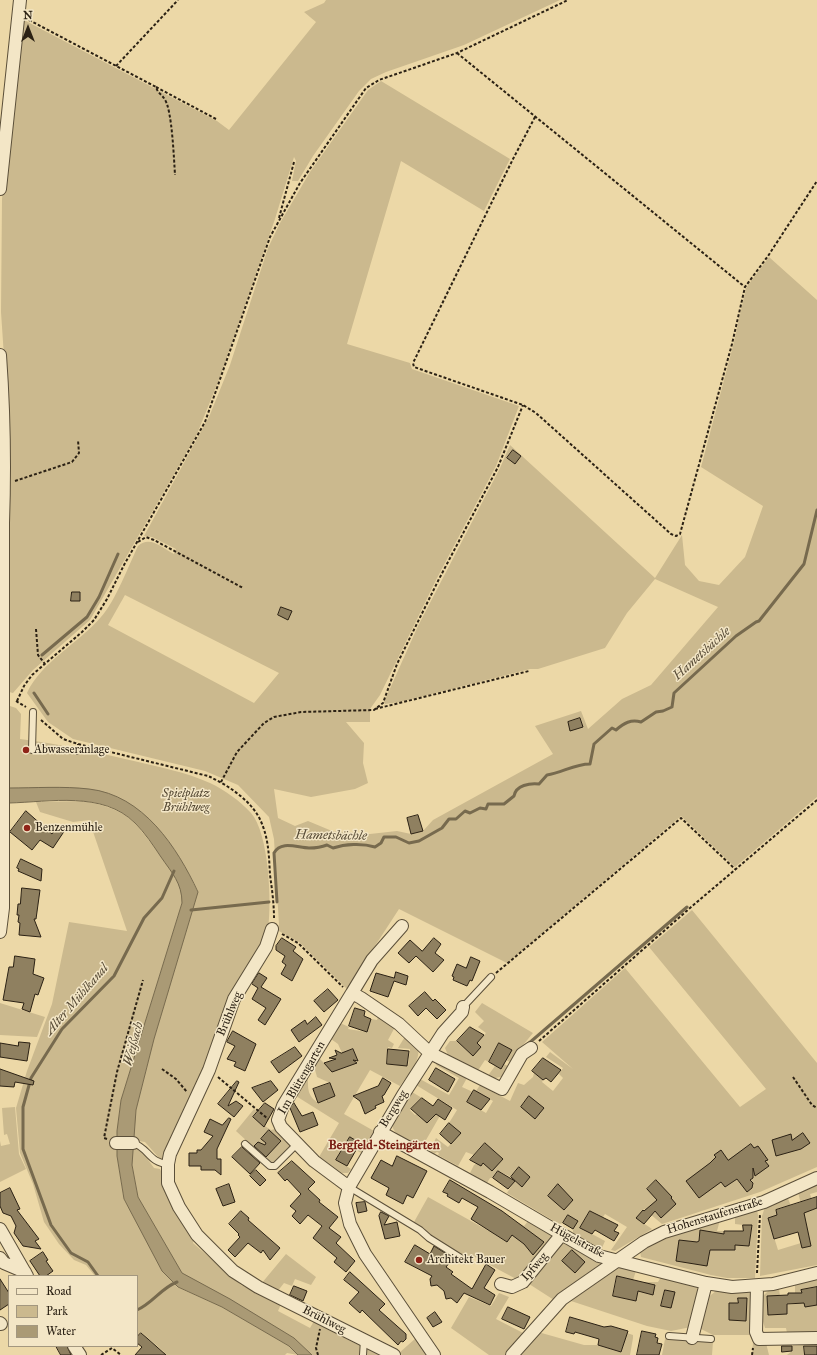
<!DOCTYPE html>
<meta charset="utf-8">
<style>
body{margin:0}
#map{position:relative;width:817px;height:1355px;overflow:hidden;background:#ecd8a7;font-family:"IM FELL Great Primer",serif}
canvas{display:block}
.legend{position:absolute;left:8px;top:1275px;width:130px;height:72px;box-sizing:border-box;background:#f3e6c6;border:1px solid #a3977f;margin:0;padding:5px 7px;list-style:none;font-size:12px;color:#2b2114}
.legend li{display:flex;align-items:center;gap:8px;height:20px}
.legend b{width:20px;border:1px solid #a3977f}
.north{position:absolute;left:8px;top:8px;width:40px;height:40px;-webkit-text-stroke:3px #f3e6c6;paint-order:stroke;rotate:0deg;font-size:11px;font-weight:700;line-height:16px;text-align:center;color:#2b2114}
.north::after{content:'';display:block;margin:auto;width:14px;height:18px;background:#2b2114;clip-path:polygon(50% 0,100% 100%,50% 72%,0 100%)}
</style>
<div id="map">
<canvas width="817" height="1355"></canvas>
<ul class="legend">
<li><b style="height:5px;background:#f3e6c6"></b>Road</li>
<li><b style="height:11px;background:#cbb98e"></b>Park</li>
<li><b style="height:11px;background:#aa9a75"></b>Water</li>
</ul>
<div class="north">N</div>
</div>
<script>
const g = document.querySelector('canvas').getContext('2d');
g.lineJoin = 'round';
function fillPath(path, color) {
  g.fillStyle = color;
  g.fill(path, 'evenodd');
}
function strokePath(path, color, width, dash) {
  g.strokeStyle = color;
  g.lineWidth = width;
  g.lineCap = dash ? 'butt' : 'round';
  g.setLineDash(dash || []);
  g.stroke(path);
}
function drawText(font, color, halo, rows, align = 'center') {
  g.font = font + ' "IM FELL Great Primer",serif';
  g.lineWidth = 3;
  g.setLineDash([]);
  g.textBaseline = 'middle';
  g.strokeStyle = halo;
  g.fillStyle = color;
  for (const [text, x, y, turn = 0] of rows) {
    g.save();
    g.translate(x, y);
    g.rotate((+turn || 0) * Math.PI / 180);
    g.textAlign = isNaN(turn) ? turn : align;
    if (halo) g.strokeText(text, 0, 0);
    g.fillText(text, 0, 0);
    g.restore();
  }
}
fillPath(new Path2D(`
 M326,0h234l-96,45 -78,27 -15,7 -12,12 -46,65 -15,25h-6l4,-20 -2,-4 -19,62 -55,158 -23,57 -107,186 -57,50 -20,23 -4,-1 -1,-276 -7,-104 1,-113 20,-180 195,102 12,9 87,-108 -12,-10 20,-9z
 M381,81l129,78 -26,52 -83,-50 -54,183 63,19 2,6 107,37 -23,60 -59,112 -57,117 -10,14v13h-24l18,21 -1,20 5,20 -13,6 -44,8 -37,-8 4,29 17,8 13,-5 24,10 38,3 27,-3 14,3 12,-3 10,-11 120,-66 -18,-28 46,-15 7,18 34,-30 29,-14 67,-78 -63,-28 -28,34 -22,35 -67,21h-8l-130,33 -15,2 -1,-2 34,-76 82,-158 10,-23 145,133 27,-43 3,30 14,16 20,4 26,-28 18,-51 -62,-39 32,-121 13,-58 23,-31 48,43v497l-82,70 -54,-51 -174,147 -108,-54 -52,80 -48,-47 -22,-12 2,-5 -5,-86 -5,-22 -31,-32 -33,-14 -132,-32 -25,-17 -21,-29c14,-31 52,-50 74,-76 15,-17 27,-50 37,-71 12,-11 24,2 36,8l2,-5 -24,-12 -8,-1 65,-119 21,-52 38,-117 12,-25 30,-51 58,-82zM125,595l154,78 -25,30 -146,-78z
 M10,706l6,2 5,6 -1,25c39,5 76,13 114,22 25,6 52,11 76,22 15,7 30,18 41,30 18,20 21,90 17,116l-52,112 -50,118h-6l-15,-17 -13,-2 4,-30 18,-71 44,-148c-25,-42 -44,-83 -95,-99l-94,-4z
 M83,801c16,3 33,7 46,17 10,7 51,62 53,72 1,4 0,9 0,13l-61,197 -4,31v25l7,44 53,87 45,20 67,39 9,9 -11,-2 -2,2h-123l2,-3 -23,-20 -4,4v-60h-42l-9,-11 -12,-5 -15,-16 -15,-22 -11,-38 -13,-31 -4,-45 11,-37 25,-67 17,-82 58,9 -38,-111 -16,2 -33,-10 -4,-10z
 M692,910l125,153v104l-57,25 -98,32 -18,-15 -8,9 16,11 -37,22 -4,-1 16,-23 -22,-13 -13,20 13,7 -4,9 -28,-17v-4l5,-8 -10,-6 -5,8 -4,1 -52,-31 8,-13 7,6 8,-9 -11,-9 -8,9 -13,-6 -5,7h-3l-3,5 -17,-10 4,-8 7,-4 1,4 1,-2 20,-4 -18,-16 -11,12 -8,-3 -8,14 -20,-11 1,-2 -2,-1 -3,2 -4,-3 6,-13 12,9 12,-14 -11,-10 8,-13 -41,-25 4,-6 29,16 10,-17 -23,-13 2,-4 29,17 -5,9 11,5 -6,10 19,11 7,-12 -17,-10 4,-6 30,16 8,-18 6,2 9,-8 1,-4 9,7 -1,2 11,9 10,-13 -4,-4 4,-6 -17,-11 4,-5 23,17 -31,-27 83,-74 115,139 26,-18 -117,-142z
 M0,1003l45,14 -8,20 -37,-2z
 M482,1003l51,30 -14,17 -7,13 -6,-3 6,-10 -13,-7 -10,19 -4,-2 -8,12 -29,-17 -3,-7 5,-7h7l16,15 4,-13 9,-10 -8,-6 6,-6 -9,-9z
 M379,1015l16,12 -7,13 6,4 -2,4 -4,-1 -2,17 22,2 2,-17 -12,-1 8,-13c3,4 10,9 12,14 3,12 -12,28 -18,37l-30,-16 -26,44 30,17 -13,22 -5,-3 4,-7 -10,-6 -13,23 14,9 -3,4h-6l-23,-16 20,-34 -43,-27 12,-20c0,13 -1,19 10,27l17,-7 -5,-13 -13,-6 -3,-11 5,-8 13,13 26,-9 -5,-13 -11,4 -4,-9 -7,-5 9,-16 9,4 -1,2 19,3 4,-13 6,1z
 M504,1064l6,3 -5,9 -14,3 -4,-2 8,-11 6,3z
 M412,1092l10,6 -12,12 5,5 2,-1 10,9 11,-12 3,3 -19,33c-10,-5 -29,-10 -30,-23z
 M15,1107l4,47 7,15 -26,13v-41l1,5 9,-2 -3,-10 -3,1 -2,-27z
 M254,1109l3,3 -4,6 18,12 4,-1 16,16 -18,20 -37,-34z
 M132,1146l9,4 13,18 6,1 35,68 -2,6 48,42 40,19 -3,7 32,17 4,-7 70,34h-73l-17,-17 -112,-64 -44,-77 -6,-32z
 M817,1183v9l-7,2 5,15 2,-1v57l-57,11 2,-60 3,-9 22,-11 4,10 -15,4 2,6 -10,2 10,32 23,-7 1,5 9,-2 -13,-54z
 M428,1197l61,34 6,-10 5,3 -6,10 12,8 13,-19 5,3 5,-6 25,14v7l-34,40 -47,-25 -2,4 -41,-24 -6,-8 -10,-6z
 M757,1210l1,5 -3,63h-28l-16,-3 -70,-18 -1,-6 26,-16 54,-15 -3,11h7l-1,9 18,5 8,1 3,-20 -17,-2v-8z
 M558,1243h11l36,22 -51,35 -28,-18z
 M286,1254l30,23 -5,8 -16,-6 -3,7 -8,-3 -7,9 -16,-8z
 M620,1267l16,4 -3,9 -16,-4 -4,20 22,5 3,-10h3l2,-9h15l3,-5 36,10 4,6 -10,34 -20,4 -24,-5 -76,-25v-2l41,-30z
 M817,1278v55h-30l-1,-5h-21l-4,-13 1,-18 6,-6 11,-2 1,7 -13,1 1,18 19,-1v-9l8,-1v-20z
 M716,1291l38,2 -1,42h-40l-14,-7 8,-30z
 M499,1293l10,4 -13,22 29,15 -18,21h-18l-38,-27 18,-31 22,9z
 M538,1332l46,13h14l23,7 6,-19 6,2v3l-3,17h-113z
 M416,1338l12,17h-26l-3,-2z
 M665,1339l48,3 -1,13h-50z
 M753,1343h13l3,12h-17z
 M804,1345l1,10h-18l5,-4v-5z`), '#cbb98e');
const water = new Path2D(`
 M0,784l9,4c26,0 54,-2 80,1 54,6 88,58 109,103l-44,147 -18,71 -4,55 6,32 44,76 48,26 64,39 18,17h-14l-9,-9 -67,-39 -44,-20 -16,-16 -38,-72 -7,-43v-25l4,-31 61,-197c0,-20 -10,-30 -21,-46 -8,-12 -16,-24 -26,-34 -32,-32 -85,-21 -126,-20l-9,-3z`);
fillPath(water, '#aa9a75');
strokePath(water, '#776a4e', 1);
strokePath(new Path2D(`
 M42,655l45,-38 12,-20 19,-43
 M34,693l14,21
 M277,902l-3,-49c7,-13 24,-5 35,-5 6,0 13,-1 18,-3l6,3c12,-4 29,-5 42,-1l6,-4 3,-6h12l13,6 10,-2 23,-13 7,-9h7l9,-8 5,2 10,-5 6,1 2,-5h16l10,-8c2,-11 16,-13 25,-12l8,-9c15,-2 27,-11 43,-11l4,-20 18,-16 4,2c8,-7 15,-11 25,-8l15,-10 7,-1 9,-4 2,-14 62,-57 20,-14 3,-1 45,-57 13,-54
 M191,910l78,-8
 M528,1044l159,-137
 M98,1276l-10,-14 -17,-9 -20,-28 -28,-76v-42l8,-29 31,-49 52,-53 30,-58 18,-20 12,-27
 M137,1310c16,-7 24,-22 40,-28`), '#776a4e', 3);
const building = new Path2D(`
 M513,450l8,6 -6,8 -8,-6z
 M72,592h8v9h-9z
 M281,607l11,4 -4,9 -10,-5z
 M580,718l3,9 -13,4 -2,-9z
 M26,811l26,23 6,-9 7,5 -12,18 -13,-8 -8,10 -22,-18z
 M418,815l5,16 -12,3 -4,-16z
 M21,859l21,10 -1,12 -23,-10 1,-2 -2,-1z
 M22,888l18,2 -4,29h-2l7,18 -22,-2 1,-12 -2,-1 1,-7h-2l1,-11h2z
 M282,938l14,9 -3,4 10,8 -11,22 -11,-7 5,-9 -4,-3 3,-6 -9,-6v-4z
 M434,938l7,6 -6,9 9,7 -11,12 -17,-16 -7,7 -11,-10 12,-13 12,11z
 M15,956l20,3 -2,15 11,4 -6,17 -3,-1 -5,18 -8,-3 2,-6 -21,-3 6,-33h4z
 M471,957l9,4 -8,20 -2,-1 -3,6 -14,-6 1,-3 -2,-1 5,-12 9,4z
 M396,972l12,4 -2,9 -12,-4 -6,16 -18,-6 6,-18 18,5z
 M259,973l8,5 -6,9 20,12 -16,26 -7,-5 8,-12 -14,-9 6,-11 -6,-4z
 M328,989l10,11 -14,12 -10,-11z
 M425,992l8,9 2,-2 11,11 -9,9 -11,-11 -8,8 -9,-10z
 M355,1008l10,3 -1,5 7,3 -4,13 -18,-6z
 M316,1017l6,8 -23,17 -8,-12 14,-10 2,4z
 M470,1027l14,8 -7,8 4,4 -8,9 -16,-15z
 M233,1031l23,13 -11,27 -11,-5 2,-4 -9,-3 8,-13 -8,-4z
 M19,1042l11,1 -3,18 -27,-4v-14l18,3z
 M499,1043l13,7 -11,19 -12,-7z
 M295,1047l7,9 -23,17 -8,-11z
 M353,1049l5,12 -5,-1 4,3 -25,9 -8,-9 12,-4 -7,-1 8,-3 -2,-5 6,3z
 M388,1049l21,2 -2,15 -20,-2z
 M543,1058l18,12 -10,12 -5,-4 -3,2 -11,-9z
 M436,1068l19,11 -7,13 -19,-12z
 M0,1069l34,12 -1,4 -18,-3 -1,5 -14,-1z
 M383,1078l8,5 -7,12 -2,1 2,6 -9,4 1,2 -11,6 -5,-13 -7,-5 25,-10z
 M237,1081l2,1 -11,24 8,-5 7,5 -9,11 -16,-13z
 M271,1081l7,9 -15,12 -11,-14z
 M330,1083l5,13 -17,7 -5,-14z
 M474,1090l16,9 -9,11 -14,-8z
 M529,1096l15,12 -9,11 -14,-12z
 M422,1098l11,8 5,-7 14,9 -7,12 -9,-6 -9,9 -16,-14z
 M265,1103l9,6 -10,18 -11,-10z
 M294,1103l8,13 11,-4 5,13 -18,7 -10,-24z
 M229,1118l2,1 -14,30v10h4v16l-6,-5h-14v-4h-12v-13h8v-3h4l12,-14 -9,-4 6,-13 12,6z
 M449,1123l12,10 -10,11 -11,-10z
 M269,1130l12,11 -15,16 -12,-11 4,-4 7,3 1,-2 -5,-4z
 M803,1133l7,10 -9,6 -25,7 -4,-16 19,-6 1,6z
 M350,1137l10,6 -13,23 -11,-6z
 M485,1143l18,16 -11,12 -9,-8 -2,3 -11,-6z
 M751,1144l3,4 4,-2 10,14 -3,1 4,5 -14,10 -2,-8v10l-3,2 3,3 -1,5 -5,4 -10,-13 -12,8 -4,-5 -22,16 -13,-17 24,-18 6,-6 -2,-2 7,-5 7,10z
 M242,1147l18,16 -10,11 -18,-17z
 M397,1156l30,15 -14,27 -6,-3 -4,9 -17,-9 3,-7 -18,-10 10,-18 11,6z
 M292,1161l23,21 -7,7 12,11 -1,2 19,15 -9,11 12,9 -5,6 19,18 -9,11 -12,-10 3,-4 -24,-20 9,-12 -14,-11 -8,9 -8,-8 4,-5 -6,-5 11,-12 -14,-15 -2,2 -7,-8z
 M519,1167l11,10 -8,10 -11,-10z
 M256,1170l10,10 -6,6 -10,-10z
 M498,1171l17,10 -7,8 -15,-11z
 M450,1180l52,31 42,31 -11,13 -9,-11 -12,-9 -5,7 -36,-23 7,-12 -16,-9 -3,5 -12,-7 1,-2 -5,-2z
 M656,1180l16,17 -1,1 5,6 -15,14 -6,-7 -11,13 -8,-6 7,-8 1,1 13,-11 -10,-11z
 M229,1184l6,18 -12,4 -7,-17z
 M558,1184l15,16 -9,10 -16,-14z
 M10,1188l10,21 -3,1 22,29 -4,2 6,8 -18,-3 -9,-13 2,-7 -5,-10 -8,-3 -3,-7v-13z
 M817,1197v11l-13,5 7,33 -9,2 -4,-16 -24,7 -6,-21 9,-3 -1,-5z
 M365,1202l2,9 -9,2 -2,-10z
 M241,1211l8,7 -1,2 32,28 -10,12 -7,-10 -2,3 -13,-10 -13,14 -7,-7 12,-13 -2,-2 1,-1 -10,-10z
 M590,1211l28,14 -4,6 5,2 -5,8 -19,-11 -3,4 -12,-6z
 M381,1212l8,4 -5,9 13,-3 3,14 -15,3 -6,-23z
 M568,1215l10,6 -5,8 -10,-6z
 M743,1225h9l-3,21 -14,-1v5h-25l-3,16 -31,-5 3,-21 18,2 2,-1 1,-11 24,4v-3h19z
 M415,1245l15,9 4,-8 19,12 -7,9 7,5 -2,2 21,15 14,-25 9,6 -11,18 11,7 -5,10 -26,-12 -7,10 -6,-5 -5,1 -2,-8 -7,-6 -6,1 -1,-7 2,-3 -27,-14z
 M572,1250l13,12 -10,11 -13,-12z
 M43,1252l5,8 -2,1 7,10 -7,5h-6l-10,-15z
 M350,1272l35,32 -6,6 27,24v5l-3,3 -2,-1 -3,4 -36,-35 -2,3 -11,-10 10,-11 -15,-12z
 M617,1276l38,9 -2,10 -15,-4 -2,10 -23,-5z
 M0,1279l9,14v11l-9,6z
 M294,1286l13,5 -4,10 -13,-6z
 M817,1287v18l-12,2 -1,-4 -17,1v10l-19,1 -1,-19 21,-1v-2h14l-1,-3z
 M665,1290l10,2 -4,16 -10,-2z
 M738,1298h9l-1,23 -17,-1v-17h9z
 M508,1307l22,10 -6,12 -22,-10z
 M435,1312l7,10 -9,5 -6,-9z
 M570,1317l34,10 7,-1 17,5 -7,21 -23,-7 1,-6 -24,-7 -1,2 -8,-2z
 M642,1331l14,3 -1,3 3,1 -1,5 5,1 -3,11h-22z
 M141,1333l7,6 18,16h-31l7,-8 -5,-4v-6z
 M56,1346h11l4,9h-10z
 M782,1346h10v5l-10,1z
 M804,1346h13v9h-12z`);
fillPath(building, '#8f8060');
strokePath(building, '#2b2114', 1);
const service = new Path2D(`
 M32,750l1,-38
 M463,1007l28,-30
 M133,1143c16,5 16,20 35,21
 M245,1144l25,22h5l22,-22
 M349,1187l71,43 9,8 35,22
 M669,1336l42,3
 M363,1355l1,-15`);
const minor = new Path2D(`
 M0,189l20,-189
 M0,355c4,56 5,112 3,168v385l-3,24
 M272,929l-6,18 -32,52 -25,71 -39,84 -2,10v19l11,24 18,28 36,36 25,16 136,68
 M352,993l20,-33 30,-34
 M380,1132l110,60 109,64 107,27 26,4 41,-3 44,-11
 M116,1143h17
 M349,1187l-35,-26 -33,-34 -3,-7 5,-14 69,-113 9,5 38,26 31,29 72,36 20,-35 9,-6
 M0,1229l27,47
 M0,1258l4,5 21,9
 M501,1284l11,3 11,-5 39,-48
 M757,1286l-1,46 3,7 58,-1
 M0,1323l1,1
 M692,1338l14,-55
 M74,1346l6,9
 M434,1355l-69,-101 -15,-30 -5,-21 4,-16 54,-92 40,-62 19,-21 1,-5
 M512,1355l50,-56 82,-57 20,-10 100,-30 53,-24`);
strokePath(service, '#5b4f39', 8);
strokePath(minor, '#5b4f39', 14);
strokePath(new Path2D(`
 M29,20l127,67c2,7 6,7 9,13 7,10 9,60 10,75
 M457,53l288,234
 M116,66l62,-66
 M156,87l60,32
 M535,117l-22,42 -100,204 1,4 109,38 13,8 135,121 5,2 4,-2 52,-190 13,-57 23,-31 49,-75
 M279,218l15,-56
 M15,481l57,-19 7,-9 -1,-13
 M138,542l8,-5 8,3 89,48
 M36,629l2,26 7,9
 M16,701l10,6
 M17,701l7,-15 8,-11 50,-43 12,-12 13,-21 17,-34 81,-143 65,-185 30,-54 66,-95 13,-8 78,-27 111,-53
 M375,709l154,-38
 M41,720l22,19 15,5 130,32c20,9 46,26 54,48 7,17 7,34 8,51 2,14 4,29 4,43
 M77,755l1,-11
 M221,782l16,-30 27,-29 10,-6 27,-5 73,-2 9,-7 14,-39 42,-85 59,-112 25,-62
 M282,934l16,9 45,44
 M496,973l185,-155 54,51
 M539,1041l151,-133 127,-108
 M162,1069l14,10 11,13
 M218,1077l50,42
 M793,1077l19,28 5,3
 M107,1139l-3,-1 13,-66 26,-92
 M757,1273l3,-59
 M101,1355l11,-7 9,7
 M318,1355l-2,-7 4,-19
 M752,1355l1,-7`), '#2b2114', 2, [3, 2]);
strokePath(service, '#f3e6c6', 6);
strokePath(minor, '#f3e6c6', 12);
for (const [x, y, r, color] of [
 [26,750,4,"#8f2418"],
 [27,828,4,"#8f2418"],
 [419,1260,4,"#8f2418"]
]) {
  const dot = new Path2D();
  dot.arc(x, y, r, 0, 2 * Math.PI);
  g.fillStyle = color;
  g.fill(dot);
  strokePath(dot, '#f3e6c6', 1.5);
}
drawText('12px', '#2b2114', '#f3e6c6', [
 ["Abwasseranlage",34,750],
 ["Benzenmühle",35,828],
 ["Architekt Bauer",427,1260]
], 'left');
drawText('italic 12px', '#534732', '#f3e6c6', [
 ["Spielplatz",186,794],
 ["Brühlweg",186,808]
]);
drawText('12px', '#2b2114', '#f3e6c6', [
 ["Brühlweg",230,1014,-67],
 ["Im Blütengarten",302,1078,-60],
 ["Bergweg",394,1109,-58],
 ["Hohenstaufenstraße",715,1216,-17],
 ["Hügelstraße",577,1241,28],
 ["Ipfweg",535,1267,-49],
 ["Brühlweg",324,1320,27]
]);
drawText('italic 13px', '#574b36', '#f3e6c6', [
 ["Hametsbächle",702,654,-42],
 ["Hametsbächle",331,836,1],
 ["Alter Mühlkanal",77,1000,-49],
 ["Weißach",134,1044,-75]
]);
drawText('bold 13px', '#7a1f14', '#f3e6c6', [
 ["Bergfeld-Steingärten",384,1146]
]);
</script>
